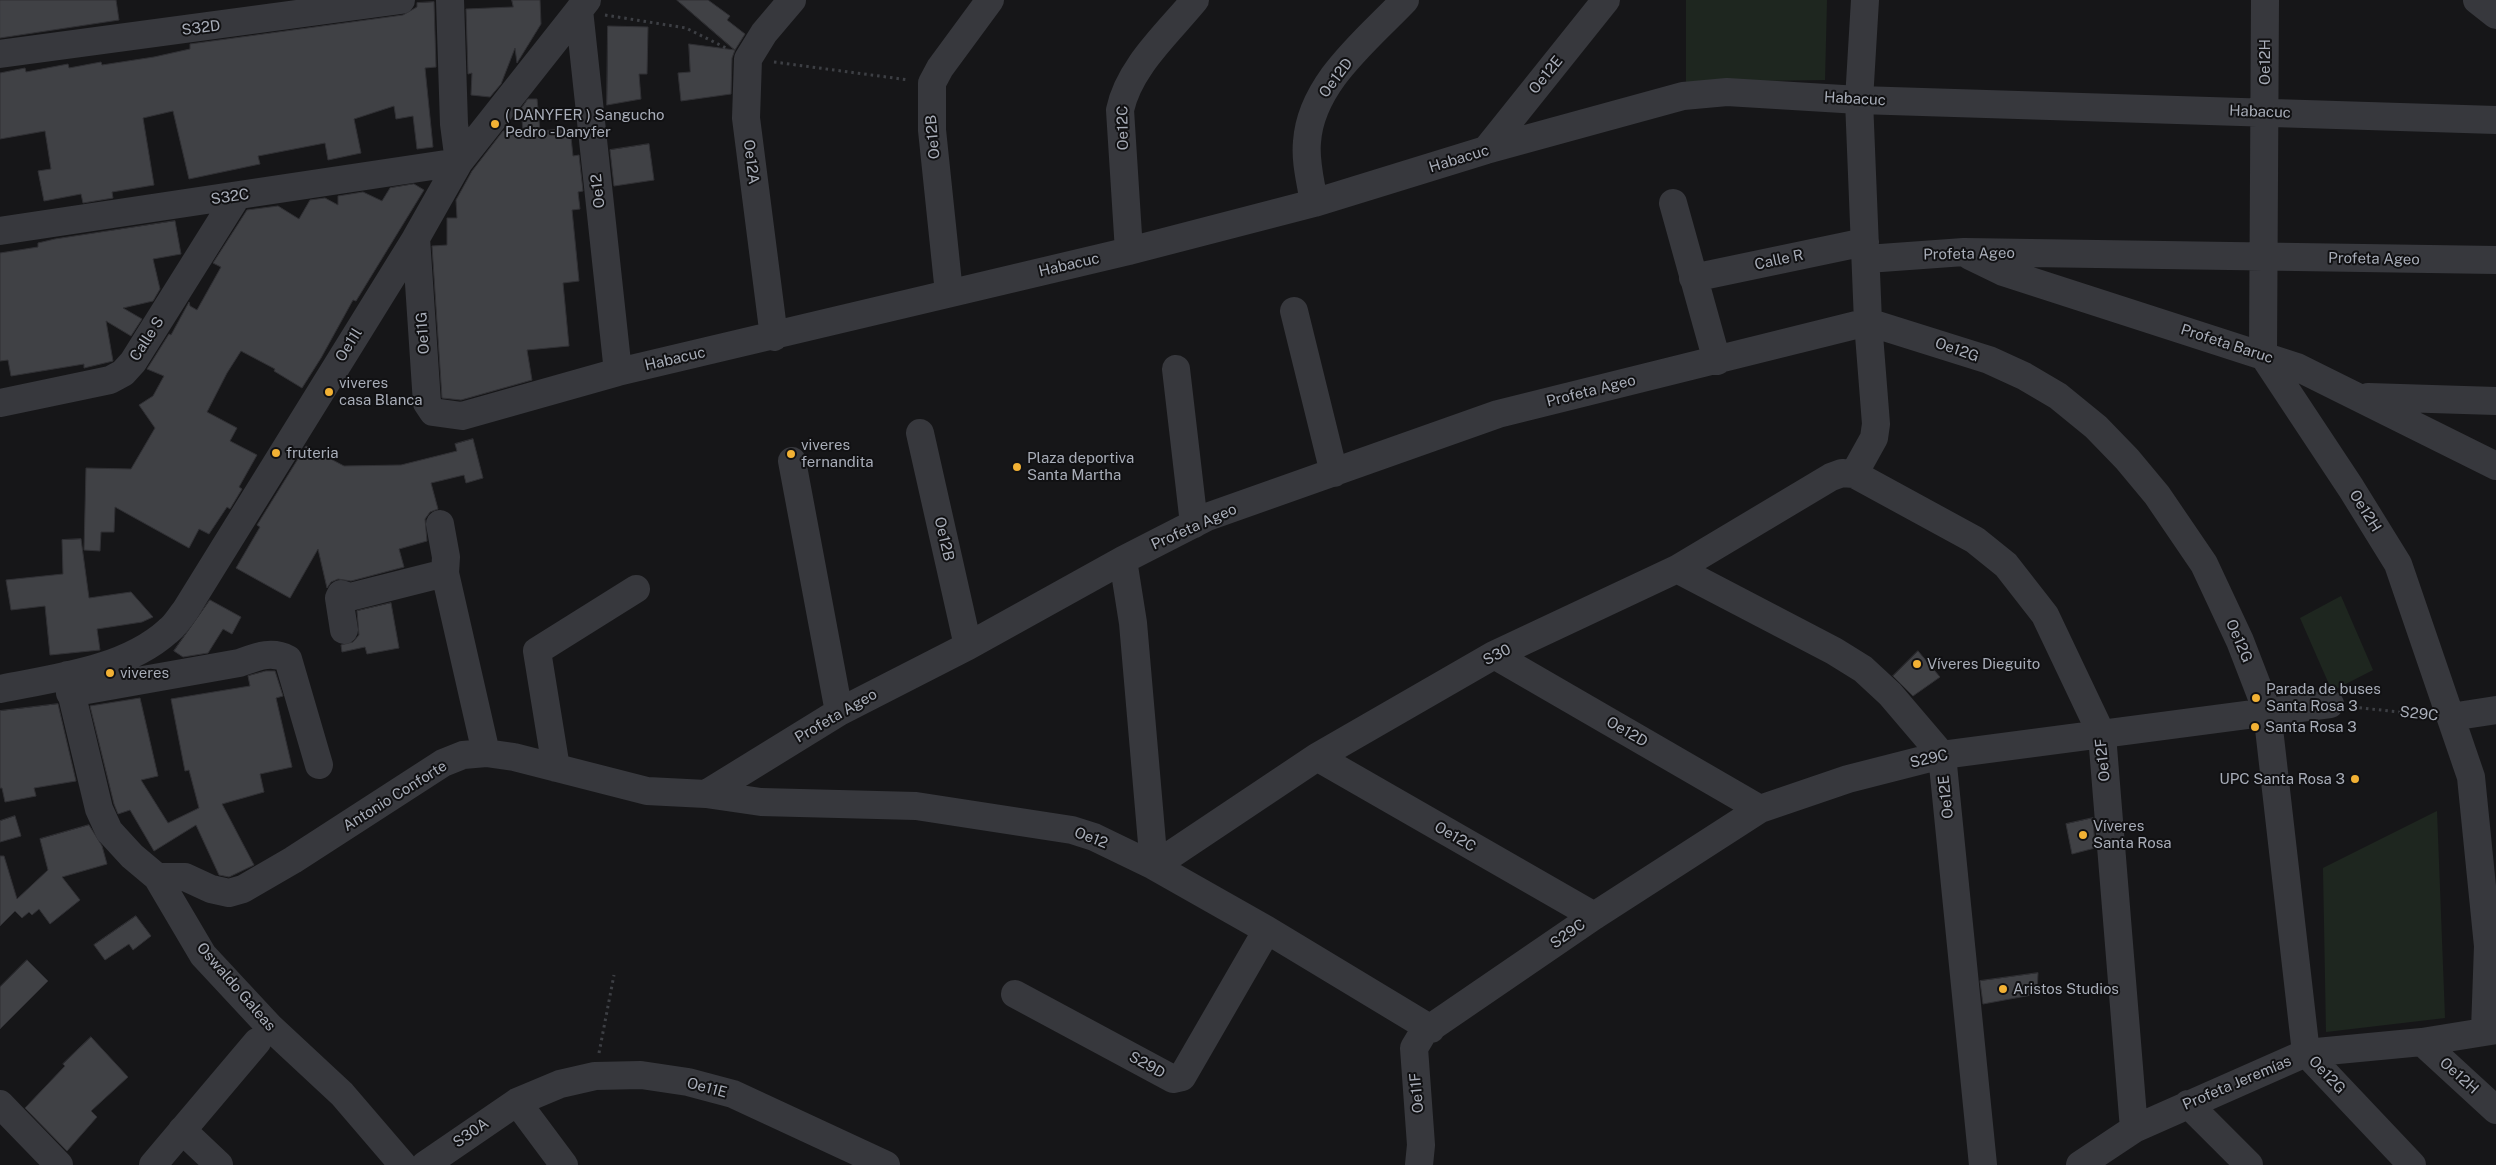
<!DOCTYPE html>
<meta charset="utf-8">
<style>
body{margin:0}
canvas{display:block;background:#161618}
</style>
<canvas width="2496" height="1165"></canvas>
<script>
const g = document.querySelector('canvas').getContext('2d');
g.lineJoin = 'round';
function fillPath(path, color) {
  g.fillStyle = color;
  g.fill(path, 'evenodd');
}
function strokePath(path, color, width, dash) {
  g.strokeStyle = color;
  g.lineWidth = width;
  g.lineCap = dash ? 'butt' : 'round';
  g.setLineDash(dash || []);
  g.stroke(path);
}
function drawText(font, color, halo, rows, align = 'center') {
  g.font = font + ' "Public Sans",sans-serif';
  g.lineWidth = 4;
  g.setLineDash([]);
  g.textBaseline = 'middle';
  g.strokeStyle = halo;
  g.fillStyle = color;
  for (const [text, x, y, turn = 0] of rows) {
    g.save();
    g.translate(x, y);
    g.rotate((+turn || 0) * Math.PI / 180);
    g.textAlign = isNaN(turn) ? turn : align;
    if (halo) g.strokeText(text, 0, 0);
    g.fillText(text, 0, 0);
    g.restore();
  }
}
fillPath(new Path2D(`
 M1686,0h141l-2,80 -139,2z
 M2341,596l32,74 -41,21 -32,-73z
 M2437,811l8,207 -119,14 -3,-164z`), '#1e261f');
const building = new Path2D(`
 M0,0h116l3,20 -119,18z
 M512,0h28l1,24 -24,39 -2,-15 -14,36 -11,13 -19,-2 1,-22 -4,1 -2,-65 47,-2z
 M677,0h31l22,16 -3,4 18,14 -10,16z
 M434,2l2,65 -11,1 8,79 -16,2 -4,-33 -17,3 -2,-13 -40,13 7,34 -33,7 -3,-17 -67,13 2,8 -71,15 -16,-68 -30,7 11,67 -42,7 1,6 -30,5 -2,-9 -37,7 -6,-30 13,-2 -6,-38 -45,8v-66l25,-5 1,4 42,-8 1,4 32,-6 1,3 52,-8 36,-8v-5l213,-29 14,-8v-4z
 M608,26l40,1 -1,47h-8l2,25 -34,6z
 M689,44l46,6 -3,8 -1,36 -50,7 -3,-28 12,-1z
 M528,99h9l3,32 30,-3 3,28 6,-1 4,36 -5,1 2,17 -8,1 7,71 -16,2 6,63 -42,4 5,30 -71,20 -19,-2 -10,-152 15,-1v-27h10l-1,-18 16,-29 31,-40 20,-1 -2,-21z
 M649,144l5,36 -40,6 -4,-36z
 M414,184l10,6 -68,111 -3,-1 -32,58 -19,30 -28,-17 1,-2 -34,-18 -14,22 -20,39 30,16 -7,13 27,14 -18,32 3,2 -12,20 -3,-2 -18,27 -10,-5 -10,19 -74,-41 -1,25h-13l-1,19 -16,-1 2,-82 45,1 24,-41 -16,-23 14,-9 11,-20 -17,-7 22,-35 2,1 18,-33 1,4 7,4 24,-43 -8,-4 34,-53 31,-4 21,13 11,-19 15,-2 13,7v-9l25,-4 19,9 8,-13z
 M175,221l6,33 -28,5 7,30 -7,12 -30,7 19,11 -11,17 -25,-15 7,40 -29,7v-4l-73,12 -3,-16 -8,1v-108l38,-6v-4l17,-4z
 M473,439l10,39 -17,5 -2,-8 -33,8 7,26 -8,3 -5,7 2,22 -28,8 5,18 -53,14 -13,-2 -7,3 -4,6 -9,-39 -28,49 -54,-30 24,-41 -3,-2 49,-79 38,20 57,-1 56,-14 -2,-7z
 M81,539l8,59 42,-6 22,25 -11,5 -45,7 3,21 -50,5 -5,-49 -34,4 -5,-30 57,-6 -1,-34z
 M210,600l31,17 -9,17 -9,-5 -15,24 -25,4 -9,-6z
 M391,603l8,45 -32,6 -2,-7 -23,5 -1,-7 12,-3 6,-7 -2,-24z
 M1918,651l22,26 -27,19 -20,-20z
 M266,671h9l8,25 -7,2 16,69 -32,7 4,18 -42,12 32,61 -25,12 -10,-2 -23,-50 -42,26 -24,-41 -12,4 -4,-10 -24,-98 50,-8 18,78 -17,4 27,43 31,-15 -10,-38 -4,1 -14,-72 79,-13 -2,-10z
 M58,704l18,77 -42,7 2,8 -31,6 -3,-14h-2v-77z
 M15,816l6,20 -21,6v-21z
 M2093,818l2,30 -23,6 -6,-30z
 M89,825l13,21 5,18 -45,13 18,23 -30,24 -11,-15 -7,6 -3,-3 -7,6 -7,-7 -15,15v-70h4l13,43 31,-29 -8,-31z
 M136,916l15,20 -18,14 -4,-6 -24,16 -11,-15z
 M27,960l21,21 -48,48v-42z
 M2038,973l-1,21 -54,10 -3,-23z
 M91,1037l37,40 -37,34 6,6 -30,34 -42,-43 40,-42 -2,-2z`);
fillPath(building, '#404145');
strokePath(building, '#303034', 1);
strokePath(new Path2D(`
 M605,15l81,13 42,21
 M774,62l135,18
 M2353,707l73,8
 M599,1053l15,-78`), '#3d3f44', 3, [2.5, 4]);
strokePath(new Path2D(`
 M2265,0l-2,355 88,133 47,76 73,213 17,169 -3,84
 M2477,0l19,15
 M579,10l39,362
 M0,54l401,-54
 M1486,150l120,-150
 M1314,203c-3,-20 -9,-41 -7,-61 4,-59 60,-102 98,-142
 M1673,203l44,158
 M0,231l459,-69 -5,-38 -4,-124
 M416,238l11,165 6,9 29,4 156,-44 511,-121 185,-48 172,-53 197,-54 44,-4 132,8 637,20
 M1129,251l-9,-141c9,-43 48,-77 75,-110
 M1970,256l33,16 294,95 199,99
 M1867,259l97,-7 532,8
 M1693,278l172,-36
 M949,293l-17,-163v-47l8,-15 50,-68
 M1294,311l40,162
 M1868,322l121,38 35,16 34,20 38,31 31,32 30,36 47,69 36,77 27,70 39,342 106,112
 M774,337l-28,-219 2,-59 16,-26 28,-33
 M1176,369l18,155
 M2368,397l128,4
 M0,403l110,-23 13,-7 10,-11 104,-166
 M920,433l48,213
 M792,461l47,251
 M1854,474l20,-36 2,-14 -8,-102 -9,-222 6,-100
 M440,524l6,33 -1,16 41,180
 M1123,560l10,63 21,243 163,-109 177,-102 183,-86 154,-92 11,-4 12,1 121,66 31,25 39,50 57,120 32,394
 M1677,569l157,82 29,18 27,25 52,61 41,410
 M344,630l-5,-32 2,-4 9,3 95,-24
 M1494,655l266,154
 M67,675l32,134 10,22 23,25 25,21 46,78 67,72 72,67 61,71
 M0,689c54,-11 125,-19 168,-58 7,-5 12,-14 17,-20l231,-373 43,-76 128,-162
 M70,693l169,-30c17,-6 32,-13 49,-4l31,106
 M2451,717l45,-7
 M1317,757l277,159
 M556,768l-19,-117 99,-62
 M706,794l133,-82 129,-66 155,-86 84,-43 291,-103 370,-92
 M157,877h28l26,12 18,4 14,-4 50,-29 150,-97 20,-8 23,-2 28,4 133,34 59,3 55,8 155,4 156,24 22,7 60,29 113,64 164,99
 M1015,994l158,85 9,-2 85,-147
 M2422,1042l74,68
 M517,1102l47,63
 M0,1104l59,61
 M2188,1104l61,61
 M182,1130l37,35
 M153,1165l104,-123
 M425,1165l92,-63 43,-18 35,-8 46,-1 47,7 45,12 153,71
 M1419,1165l2,-20 -7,-97 9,-15 171,-117 166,-107 88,-30 94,-24 388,-51
 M2080,1165l54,-36 172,-76 116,-11 74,-12`), '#37383d', 28);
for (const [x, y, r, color] of [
 [495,124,5,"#f2b134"],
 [329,392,5,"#f2b134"],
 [276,453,5,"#f2b134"],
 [791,454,5,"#f2b134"],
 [1017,467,5,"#f2b134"],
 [1917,664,5,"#f2b134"],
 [110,673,5,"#f2b134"],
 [2256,698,5,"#f2b134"],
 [2255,727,5,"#f2b134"],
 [2355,779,5,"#f2b134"],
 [2083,835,5,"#f2b134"],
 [2003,989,5,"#f2b134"]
]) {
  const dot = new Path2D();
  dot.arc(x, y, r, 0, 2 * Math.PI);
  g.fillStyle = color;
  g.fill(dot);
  strokePath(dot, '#111113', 2);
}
drawText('15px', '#a8adb8', '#111113', [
 ["S32D",201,28,-7],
 ["Oe12H",2265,62,-90],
 ["Oe12E",1546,75,-51],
 ["Oe12D",1336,78,-53],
 ["Habacuc",1855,99,3],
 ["Habacuc",2260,112,2],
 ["Oe12C",1123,128,-91],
 ["Oe12B",933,137,-95],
 ["Habacuc",1459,159,-17],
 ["Oe12A",751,162,83],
 ["Oe12",598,191,-96],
 ["S32C",230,197,-8],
 ["Profeta Ageo",1969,254,-1],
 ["Profeta Ageo",2374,259,1],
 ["Calle R",1779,260,-12],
 ["Habacuc",1069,265,-13],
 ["Oe11G",423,333,-94],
 ["Calle S",147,339,-57],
 ["Profeta Baruc",2227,344,18],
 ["Oe11l",349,345,-58],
 ["Oe12G",1957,350,19],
 ["Habacuc",675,359,-13],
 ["Profeta Ageo",1591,391,-14],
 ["Oe12H",2365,511,58],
 ["Profeta Ageo",1194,527,-24],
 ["Oe12B",944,539,77],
 ["Oe12G",2239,641,67],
 ["S30",1497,655,-27],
 ["S29C",2419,714,6],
 ["Profeta Ageo",836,716,-30],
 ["Oe12D",1627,732,30],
 ["S29C",1929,759,-13],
 ["Oe12F",2103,760,-96],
 ["Antonio Conforte",395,796,-32],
 ["Oe12E",1946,797,-96],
 ["Oe12C",1455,837,30],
 ["Oe12",1091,838,21],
 ["S29C",1568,934,-35],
 ["Oswaldo Galeas",236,987,49],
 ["S29D",1147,1065,29],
 ["Oe12G",2327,1075,46],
 ["Oe12H",2459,1076,42],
 ["Profeta Jeremías",2237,1083,-23],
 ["Oe11E",707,1088,15],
 ["Oe11F",1417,1093,-95],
 ["S30A",471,1133,-35]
]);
drawText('15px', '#a8adb8', '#111113', [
 ["( DANYFER ) Sangucho",505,115],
 ["Pedro -Danyfer",505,132],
 ["viveres",339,383],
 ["casa Blanca",339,400],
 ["viveres",801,445],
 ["fernandita",801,462],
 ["fruteria",286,453],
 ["Plaza deportiva",1027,458],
 ["Santa Martha",1027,475],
 ["Víveres Dieguito",1927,664],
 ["viveres",120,673],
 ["Parada de buses",2266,689],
 ["Santa Rosa 3",2266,706],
 ["Santa Rosa 3",2265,727],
 ["UPC Santa Rosa 3",2345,779,"right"],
 ["Víveres",2093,826],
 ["Santa Rosa",2093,843],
 ["Aristos Studios",2013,989]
], 'left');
</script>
